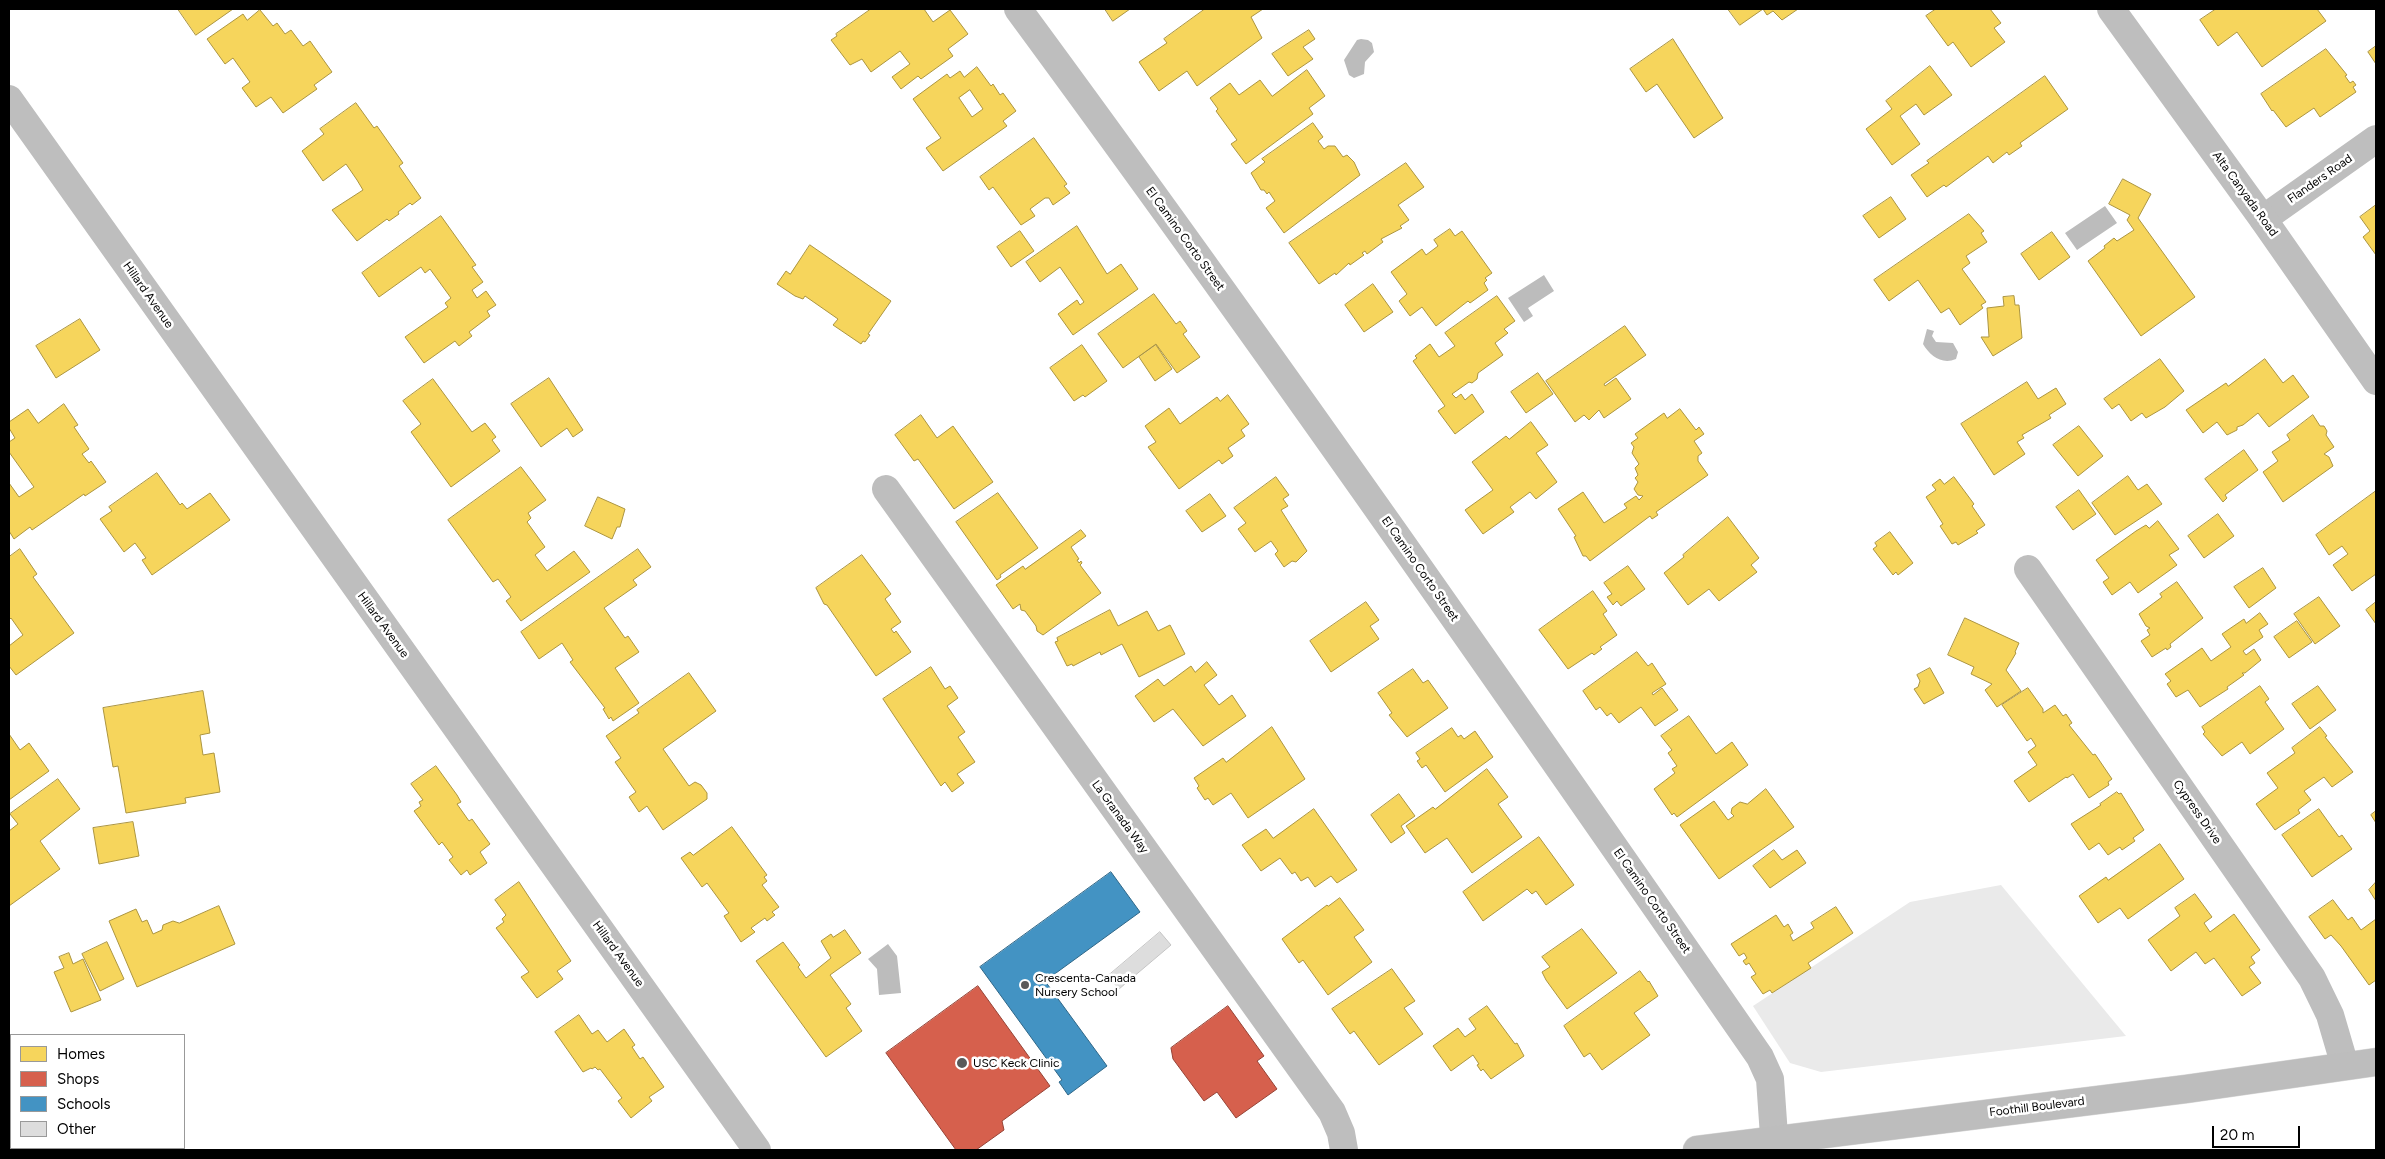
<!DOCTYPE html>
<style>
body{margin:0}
#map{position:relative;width:2385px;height:1159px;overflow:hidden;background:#fff;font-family:Figtree,sans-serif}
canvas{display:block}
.frame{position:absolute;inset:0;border:10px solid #000;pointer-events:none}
.legend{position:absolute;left:10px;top:1034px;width:175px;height:115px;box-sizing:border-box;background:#fff;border:1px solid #999;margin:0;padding:6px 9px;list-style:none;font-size:15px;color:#000}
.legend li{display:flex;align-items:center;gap:10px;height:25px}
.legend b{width:25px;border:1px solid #999}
.scale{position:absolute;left:2212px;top:1126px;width:88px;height:22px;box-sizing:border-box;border:2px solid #000;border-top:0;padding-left:6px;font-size:15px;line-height:18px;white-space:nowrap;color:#000;-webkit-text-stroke:4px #fff;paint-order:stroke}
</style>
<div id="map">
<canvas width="2385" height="1159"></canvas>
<div class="frame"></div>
<ul class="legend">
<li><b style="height:14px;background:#f6d55c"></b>Homes</li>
<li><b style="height:14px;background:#d6604d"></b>Shops</li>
<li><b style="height:14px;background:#4393c3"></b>Schools</li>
<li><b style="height:14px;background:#ddd"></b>Other</li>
</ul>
<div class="scale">20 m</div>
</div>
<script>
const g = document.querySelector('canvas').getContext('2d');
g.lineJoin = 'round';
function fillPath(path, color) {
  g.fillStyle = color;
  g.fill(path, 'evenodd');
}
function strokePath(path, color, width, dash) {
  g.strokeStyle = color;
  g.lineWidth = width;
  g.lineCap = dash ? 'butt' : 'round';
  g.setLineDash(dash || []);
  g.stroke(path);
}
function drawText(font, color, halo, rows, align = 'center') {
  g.font = font + ' Figtree,sans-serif';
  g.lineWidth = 5;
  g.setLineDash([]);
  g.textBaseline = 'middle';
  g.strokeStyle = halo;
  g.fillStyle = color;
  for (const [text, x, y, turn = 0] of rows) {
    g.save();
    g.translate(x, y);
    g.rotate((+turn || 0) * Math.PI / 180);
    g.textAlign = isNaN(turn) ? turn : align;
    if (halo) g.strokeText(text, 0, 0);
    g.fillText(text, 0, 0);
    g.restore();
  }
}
fillPath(new Path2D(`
 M2001,885l125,151 -305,36 -31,-9 -37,-57 157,-104z`), '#eaeaea');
fillPath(new Path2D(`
 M1361,39l7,1 4,3 2,9 -9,10 -1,12 -10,4 -5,-3 -5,-15 13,-20z
 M2105,206l12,17 -40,27 -12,-17z
 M1544,275l10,16 -26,17 5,8 -9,6 -16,-24z
 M1927,329l7,2 -2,5 4,6 17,1 5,9 -2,7c-14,6 -26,-3 -33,-15z
 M888,944l9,12 4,37 -22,2 -2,-26 -9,-10z`), '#bcbcbc');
const homes = new Path2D(`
 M178,9h55l-37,26z
 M871,9h53l9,13 17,-12 18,24 -20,15 5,7 -32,23 -3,-3 -17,13 -9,-12 18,-13 -10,-13 -29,21 -9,-13 -12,6 -19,-25 6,-4 -1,-2z
 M1105,9h25l-17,12z
 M1205,9h58l-12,8 11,21 -65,48 -10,-15 -28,20 -20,-29 28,-19 -3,-4z
 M1728,9h70l-16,11 -9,-9 -6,4 -4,-6 -23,16z
 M1936,9h54l11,14 -7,5 11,14 -34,25 -18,-25 -5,4 -22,-30z
 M2216,9h101l9,12 -64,46 -25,-35 -19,14 -18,-26z
 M260,10l13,16 4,-3 8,11 6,-4 12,16 7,-5 22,31 -18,13 3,4 -34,24 -12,-16 -15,10 -14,-19 8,-6 -17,-24 -8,6 -18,-25 36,-25 4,6z
 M1309,30l6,9 -12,8 10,12 -25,17 -16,-22z
 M1673,39l50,79 -29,20 -37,-54 -11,8 -16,-23z
 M2376,46v18l-8,-12z
 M2326,49l21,26 -2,1 5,7 3,-2 3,4 -3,2 3,5 -36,25 -6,-9 -28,19 -13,-17 -1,1 -11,-17z
 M1930,66l22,29 -28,20 -8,-11 -16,12 20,28 -28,21 -26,-36 26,-20 -6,-8z
 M977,67l14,19 2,-2 7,11 3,-2 13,18 -13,10 4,5 -64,45 -17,-23 15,-10 -28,-39 34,-25 3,4 10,-7 4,6zM970,90l13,19 -11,8 -13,-19z
 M1307,70l18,26 -16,12 4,6 -67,50 -15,-20 6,-4 -21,-29 2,-2 -8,-11 20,-15 9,12 21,-15 12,16z
 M2045,76l23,33 -48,34 2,3 -13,9 -2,-3 -14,11 -5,-7 -42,31 -2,-2 -17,12 -16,-22 18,-12 -2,-2z
 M356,103l18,25 3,-2 26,37 -4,3 22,32 -9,7 -2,-2 -12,9 1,2 -10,7 -2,-2 -30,22 -25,-31 31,-20 -6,-10 -11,-16 -23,17 -21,-30 22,-17 -4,-5z
 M1313,123l10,14 -5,4 6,8 4,-3h7l8,11 4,-2 7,7 6,13 -76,58 -18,-25 9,-7 -6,-9 -2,2 -3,-4h-3l-10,-17 14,-11 -3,-3z
 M1034,138l33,46 -3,2 6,7 -17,12 -4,-7h-4l-15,11 5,7 -14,9 -28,-38 -4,3 -9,-13z
 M1406,163l18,24 -26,18 11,15 -9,6 2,2 -21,11 2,3 -16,12 -2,-3 -3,2 2,2 -14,10 -1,-2 -13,12 -1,-2 -16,11 -30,-41z
 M2123,179l28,15 -13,24 57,79 -54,39 -53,-75 17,-13 -1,-2 10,-8 3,3 17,-11 -7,-10 3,-5 -21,-11z
 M1891,197l15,22 -27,19 -16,-22z
 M2376,205v50l-13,-18 7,-6 -10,-14z
 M1969,214l15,17 -3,2 6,9 -21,14 4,7 -8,6 24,33 -5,3 2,3 -23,17 -11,-17 -8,5 -23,-33 -29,21 -15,-21z
 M441,216l35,49 -4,2 11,15 -11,8 5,8 9,-7 10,14 -9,6 3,5 -21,16 3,4 -13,10 -4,-5 -31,22 -19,-26 43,-30 -3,-4 6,-5 -21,-29 -5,4 -4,-6 -42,30 -17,-24z
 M1077,226l30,48 14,-10 17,25 -65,46 -15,-21 19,-14 3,5 4,-3 -24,-35 -20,15 -14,-20z
 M1450,229l5,7 7,-5 30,42 -7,5 2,2 -3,3 4,7 -18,13 -2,-2 -32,25 -14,-19 -12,9 -11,-15 8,-7 -16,-22 31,-23 4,6 12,-9 -4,-6z
 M1020,231l14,20 -23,16 -14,-20z
 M2052,232l18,25 -31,23 -18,-26z
 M810,245l81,56 -23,33 2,1 -5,7 -2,-1 -2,3 -28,-19 5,-6 -33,-23 -2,3 -8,-3 -18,-12 9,-13 4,3z
 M1373,284l20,28 -29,20 -19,-27z
 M1154,294l22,30 4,-3 7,10 -4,3 17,23 -23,16 -21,-29 -33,24 -25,-34z
 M1497,296l18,25 -11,8 4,4 -13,10 8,12 -25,18 -1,6 -5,4 -3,-1 -17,12 4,4 5,-4 4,6 7,-6 12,18 -29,22 -17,-23 7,-5 -32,-45 4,-3 -2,-2 15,-12 9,13 16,-11 -10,-13z
 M2014,296l1,9h4l3,33 -29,18 -12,-19h8l-2,-29 17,-2 -1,-9z
 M80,319l20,31 -44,28 -20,-32z
 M1625,326l21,29 -42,29 1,2 11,-8 15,21 -27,19 -5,-8 -10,10 -5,-5 -9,7 -29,-41z
 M1082,345l25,36 -22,16 -2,-2 -9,6 -24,-33z
 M1156,345l16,24 -17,12 -16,-24z
 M2160,359l24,32 -19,16 -19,11 -4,-5 -11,8 -12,-17 -7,5 -8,-10z
 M2265,359l18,24 10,-8 16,22 -40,30 -11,-14 -15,12 -6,2v3l-10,5 -10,-13 -14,11 -17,-23 40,-27 2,3z
 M1538,373l15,21 -27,19 -15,-21z
 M549,378l34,52 -10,7 -6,-9 -26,19 -30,-43z
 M433,379l39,53 13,-9 11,14 -4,3 8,11 -49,36 -40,-55 10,-8 -18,-23z
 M2027,382l11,17 18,-11 10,16 -17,11 2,3 -29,17 2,3 -7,4 8,12 -31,21 -33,-51z
 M1228,395l21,29 -8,6 4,6 -17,12 5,8 -11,8 -3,-4 -40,29 -31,-42 8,-5 -11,-16 24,-18 11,16 37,-27 3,4z
 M64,404l14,21 -4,2 15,22 -7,5 7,9 2,-2 15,21 -21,14 -1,-2 -52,36 -2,-3 -16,12 -5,-8v-48l10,14 15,-10 -25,-35v-10l6,-4 -6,-10v-6l19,-13 10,14z
 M1680,409l16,21 3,-3 5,7 -10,7 8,12 -4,3v5l10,14 -52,37 2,3 -6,4 -2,-3 -60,45 -4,-5h-3l-9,-19 2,-1 -18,-27 25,-17 21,31 23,-15 -3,-4 12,-8 3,4 4,-4 -5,-1 -4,-6 4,-7 -3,-4 3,-3 -3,-7 4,-4 -7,-11 2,-6 -3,-4 7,-5 -3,-4 29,-21 3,5z
 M921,415l16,23 16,-12 40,56 -39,27 -36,-50 -4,2 -19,-26z
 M2313,415l7,11h4l3,5 -1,4 8,12 -10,7 5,3 4,9 -50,36 -20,-30 15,-11 -6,-9 18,-12 -3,-5z
 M1531,422l17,23 -12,8 21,29 -21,17 -6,-7 -20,15 4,5 -31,22 -18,-24 28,-20 -21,-28 34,-26 3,3z
 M2079,426l24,30 -25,20 -25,-31z
 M2244,450l14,20 -33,25 2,3 -4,4 -18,-23z
 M521,467l25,33 -18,13 3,5 -4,4 18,25 -10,8 12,16 27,-20 16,21 -69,49 -15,-20 5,-4 -13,-18 -5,3 -45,-62z
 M157,473l23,32 2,-2 5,6 23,-16 20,27 -78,55 -10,-15 4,-2 -11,-15 -11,9 -24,-33 12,-8 -3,-4z
 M2128,476l10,14 9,-6 15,20 -47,31 -23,-32z
 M1276,477l13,18 -6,4 5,7 -7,4 26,41 -11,11 -4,-1 -8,6 -9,-13 3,-3 -7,-10 -16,11 -17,-23 8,-6 -12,-15z
 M1954,477l20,27 -2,2 13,19 -9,6 2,2 -20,12 -2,-3 -4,2 -12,-18 3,-2 -17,-27 10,-7 -4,-5 8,-6 4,5z
 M2079,490l17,24 -23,16 -17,-23z
 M2376,491v83l-24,17 -19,-26 15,-11 -6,-8 -13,9 -13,-20z
 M998,493l40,55 -38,27 1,2 -4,3 -41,-58z
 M1210,494l16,22 -24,16 -16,-21z
 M598,497l27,12 -5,18h-3l-5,12 -27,-13z
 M2218,514l16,22 -30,22 -16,-22z
 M1728,517l31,41 -8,7 6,7 -38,29 -10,-12 -21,16 -24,-32 20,-16 -1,-2z
 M2158,521l21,28 -10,6 8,10 -39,28 -8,-11 -18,13 -9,-13 6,-4 -13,-18 40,-29 10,-6 3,3z
 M1081,530l5,6 -15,11 8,12 -2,1 2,3 2,-2 1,2 -2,2 21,28 -58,42 -6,-4 -1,-5 -11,-15 -4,-1 -1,-6 -7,5 -17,-24 27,-19 2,3z
 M1890,532l23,31 -15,12 -2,-3 -3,3 -20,-26 4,-3 -2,-3z
 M20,549l17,25 -4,3 41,56 -58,42 -7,-9v-20l14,-11 -12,-17 -2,2v-63z
 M638,549l13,18 -18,13 4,5 -33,23 21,30 3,-2 11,16 -24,16 24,35 -26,18 -2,-4 -2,2 -6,-10 2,-1 -35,-46 3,-2 -11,-17 -23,16 -18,-27z
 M862,555l29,39 -6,5 16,23 -10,7 3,4 2,-2 15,21 -35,24 -49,-71 -3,-1 -8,-16z
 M1628,566l17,23 -24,17 -4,-5 -4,4 -6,-8 5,-3 -8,-11z
 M2263,568l13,20 -27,20 -15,-21z
 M2177,582l26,36 -33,26 1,3 -4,3 -1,-2 -14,9 -11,-16 9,-6 -3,-5 3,-2 -4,-2 -7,-12 23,-17 -2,-3z
 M1593,591l14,20 -4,3 14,21 -17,12 2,2 -8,6 -2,-2 -24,16 -29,-39z
 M2319,597l21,29 -25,18 -21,-30z
 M1366,602l13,18 -9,6 9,13 -48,33 -21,-31z
 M2376,602v22l-10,-14z
 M1110,610l8,16 29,-15 11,20 12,-6 15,29 -46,23 -17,-33 -21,11 -1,-3 -27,14 -1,-2 -5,2 -12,-24 3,-1 -1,-3z
 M2260,613l8,11 -9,6 4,7 -20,14 3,4 8,-6 7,11 -16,13h-3l2,2 -17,12 1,2 -28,18 -12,-17 -12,7 -9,-13 4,-3 -6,-7 37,-26 9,13 20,-14 -9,-13 22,-15 2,4z
 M1965,618l54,25 -4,9 1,1 -10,17 15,21 -24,16 -12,-17 7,-6 -21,-10 3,-7 -26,-12z
 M2297,621l15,21 -23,16 -15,-21z
 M1637,652l11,14 4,-3 14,21 -14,9 1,2 9,-7 16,22 -23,16 -14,-19 -22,16 -8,-10 -4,3 -7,-9 -4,3 -13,-19z
 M1207,662l10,13 -13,10 15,20 13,-10 14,21 -43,30 -30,-37 -19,13 -19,-26 23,-17 6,7 27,-20 4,6z
 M931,667l14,22 5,-3 8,12 -11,8 18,26 -7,5 17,25 -18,12 7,9 -12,9 -7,-10 -4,4 -58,-87z
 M1930,668l14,25 -20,11 -10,-15 4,-2 2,-6 -3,-6z
 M1413,669l10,14 5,-3 20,28 -41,29 -18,-22 3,-2 -14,-20z
 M689,673l27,38 -53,38 26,37 6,-4 6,3 6,8v6l-44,31 -16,-24 -8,6 -10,-15 7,-5 -21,-30 6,-4 -15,-22 33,-23 -2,-3z
 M2260,686l9,13 -4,3 19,27 -34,25 -8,-12 -20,14 -19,-22 2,-2 -3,-5z
 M2318,686l18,24 -26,19 -18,-25z
 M2028,688l15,21v4l12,-8 8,11 3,-2 6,9 -3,2 24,30 2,-1 17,25 -4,3 1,3 -20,13 -16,-24 -6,4 -1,-1 -37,25 -15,-21 23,-16 -9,-13 8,-6 -5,-8 -4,3 -25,-36z
 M203,691l7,42 -10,2 3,20 11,-2 6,39 -35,6 1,5 -60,10 -8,-47 -5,1 -10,-59z
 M1689,716l27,38 16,-12 16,23 -71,52 -3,-4 -2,2 -18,-26 21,-16 -3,-4 5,-3 -9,-13 4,-3 -11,-14z
 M1272,727l33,52 -57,39 -17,-25 -18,12 -5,-7 -3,2 -8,-12 2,-2 -5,-8 29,-20 3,4z
 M2320,727l7,9 -2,1 28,35 -21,15 -8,-10 -20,14 7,9 -13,10 2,3 -25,17 -19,-26 22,-16 -11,-15 28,-20 -3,-5z
 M1452,728l6,9 3,-2 3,4 11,-8 18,26 -48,35 -19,-27 -4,3 -5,-7 3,-2 -4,-6z
 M9,734l11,16 9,-7 20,28 -40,29z
 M436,766l21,29 4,7 -4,2 12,17 3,-2 18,25 -10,8 7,11 -17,12 -3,-5 -6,5 -12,-15 4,-3 -11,-15 -3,3 -25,-34 7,-5 -2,-4 4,-2 -12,-16z
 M1487,769l21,28 -10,7 24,33 -50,36 -25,-35 -22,15 -19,-27 27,-19 2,2z
 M58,779l22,30 -40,32 20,28 -51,37v-75l9,-7 -8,-10z
 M1766,789l28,38 -75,52 -39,-54 34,-24 14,19 6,-4 -3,-3 1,-5 8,-6 7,2z
 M2117,792l2,2 2,-1 23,37 -11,8 2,3 -13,9 -2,-3 -12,8 -9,-12 -10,7 -18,-26 30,-19 -1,-1z
 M1399,794l16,22 -14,10 4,7 -14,10 -20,-28z
 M1314,809l43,61 -20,13 -6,-7 -16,11 -7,-10 -7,4 -6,-9 -3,2 -12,-16 -19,13 -19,-26 24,-16 7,9z
 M2319,809l20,28 3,-2 10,14 -40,28 -30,-42z
 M2376,811v12l-5,-8z
 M133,822l6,34 -40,8 -6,-36z
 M732,827l35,48 -3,2 3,4 -5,4 17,22 -7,5 3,3 -8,6 -2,-3 -14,10 4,4 -14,10 -17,-26 5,-3 -22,-30 -5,4 -21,-29 9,-6 3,3z
 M1539,837l35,48 -28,20 -10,-14 -4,3 -5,-5 -44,32 -20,-29z
 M2160,844l24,35 -56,40 -8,-11 -22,15 -19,-27 27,-19 2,3z
 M1774,850l8,10 15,-10 9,13 -36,25 -17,-22z
 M519,882l52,79 -14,10 6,8 -26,19 -16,-21 8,-5 -33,-44 8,-6 -2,-3 4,-4 -11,-15z
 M2376,882v19l-7,-11z
 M2195,894l17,23 -8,6 6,9 24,-18 26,36 -9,7 4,6 -6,4 12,16 -19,13 -28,-38 -9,6 -9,-12 -25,19 -23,-31 32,-24 -5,-8z
 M1340,898l24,32 -10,7 18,25 -44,33 -25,-35 -4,3 -17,-24 45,-34 1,1z
 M2333,900l15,20 4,-3 9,13 15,-11v61l-7,5 -28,-39 -10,-11 -6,4 -16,-22z
 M219,906l16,38 -98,43 -28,-66 27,-12 6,13 5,-2 6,14 9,-4 1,-5 10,-4 6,2z
 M1836,907l17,26 -45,30 3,5 -39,25 -2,-3 -7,4 -12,-17 5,-3 -7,-11 -3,2 -3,-4 4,-3 -3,-5 -5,3 -8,-12 45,-29 8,12 4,-3 5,9 -3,2 3,6 21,-13 -3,-5z
 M1582,929l35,44 -50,36 -21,-29 -4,-8 8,-5 -8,-10z
 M845,930l16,23 -31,22 21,29 -5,4 16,23 -36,26 -70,-96 27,-19 17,23 -2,2 8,11 25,-20 -10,-17 10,-7 2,3z
 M107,942l17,37 -24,12 -18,-37z
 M69,953l4,11 10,-5 18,41 -30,12 -17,-40 10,-4 -5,-11z
 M1392,969l23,32 -11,7 19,26 -44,31 -25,-34 -4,3 -18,-25z
 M1640,971l8,11 1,-1 9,15 -24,17 16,22 -48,35 -12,-17 -6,4 -20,-31z
 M1487,1006l28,38 2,-1 7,13 -33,23 -8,-10 -2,2 -4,-6 2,-1 -6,-9 -22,16 -18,-25 25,-18 7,9 11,-8 -7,-10z
 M579,1015l13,19 6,-4 9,12 17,-13 11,16 -3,2 8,12 3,-2 21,30 -15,10 3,4 -21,17 -13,-17 4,-3 -22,-29 -2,1 -3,-3 -3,2 -1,-1 -8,4 -28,-40z`);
fillPath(homes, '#f6d55c');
strokePath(homes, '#ac9540', 1);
const shops = new Path2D(`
 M978,986l72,100 -48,35 2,9 -28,20h-20l-70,-97z
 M1228,1006l36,50 -7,5 20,28 -41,29 -19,-26 -13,9 -31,-42 -2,-11z`);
fillPath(shops, '#d6604d');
strokePath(shops, '#964336', 1);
const schools = new Path2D(`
 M1111,872l29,40 -95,69 62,85 -39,29 -9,-13 3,-2 -82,-113z`);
fillPath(schools, '#4393c3');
strokePath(schools, '#2f6788', 1);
const building = new Path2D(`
 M1160,932l11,13 -52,44 -11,-13z`);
fillPath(building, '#ddd');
strokePath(building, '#c5c5c5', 1);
const primary = new Path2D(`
 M1697,1150l489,-61 190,-27`);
strokePath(primary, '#dbdbdb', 29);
strokePath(new Path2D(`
 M1018,9c254,345 498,696 742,1048l10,22 5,71
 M9,99l748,1051
 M2263,219l113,-80
 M886,489l446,623 9,21 3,17
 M2028,569l284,409 18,37 15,51`), '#bebebe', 28);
strokePath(new Path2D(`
 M2111,9l152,210 113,162`), '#bebebe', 28);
strokePath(primary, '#bdbdbd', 28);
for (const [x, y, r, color] of [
 [1025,985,5,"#595959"],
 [962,1063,6,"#595959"]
]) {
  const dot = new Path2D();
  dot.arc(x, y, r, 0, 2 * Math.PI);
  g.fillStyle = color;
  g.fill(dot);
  strokePath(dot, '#fff', 2);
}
drawText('12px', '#000', '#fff', [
 ["Flanders Road",2320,179,-35],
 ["Alta Canyada Road",2245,194,54],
 ["El Camino Corto Street",1185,239,54],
 ["Hillard Avenue",148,295,55],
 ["El Camino Corto Street",1420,569,55],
 ["Hillard Avenue",383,625,54],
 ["Cypress Drive",2197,812,55],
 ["La Granada Way",1120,817,54],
 ["El Camino Corto Street",1652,901,55],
 ["Hillard Avenue",618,954,54],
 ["Foothill Boulevard",2037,1107,-7]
]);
drawText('12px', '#000', '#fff', [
 ["Crescenta-Canada",1035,978],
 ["Nursery School",1035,992],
 ["USC Keck Clinic",973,1063]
], 'left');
</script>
